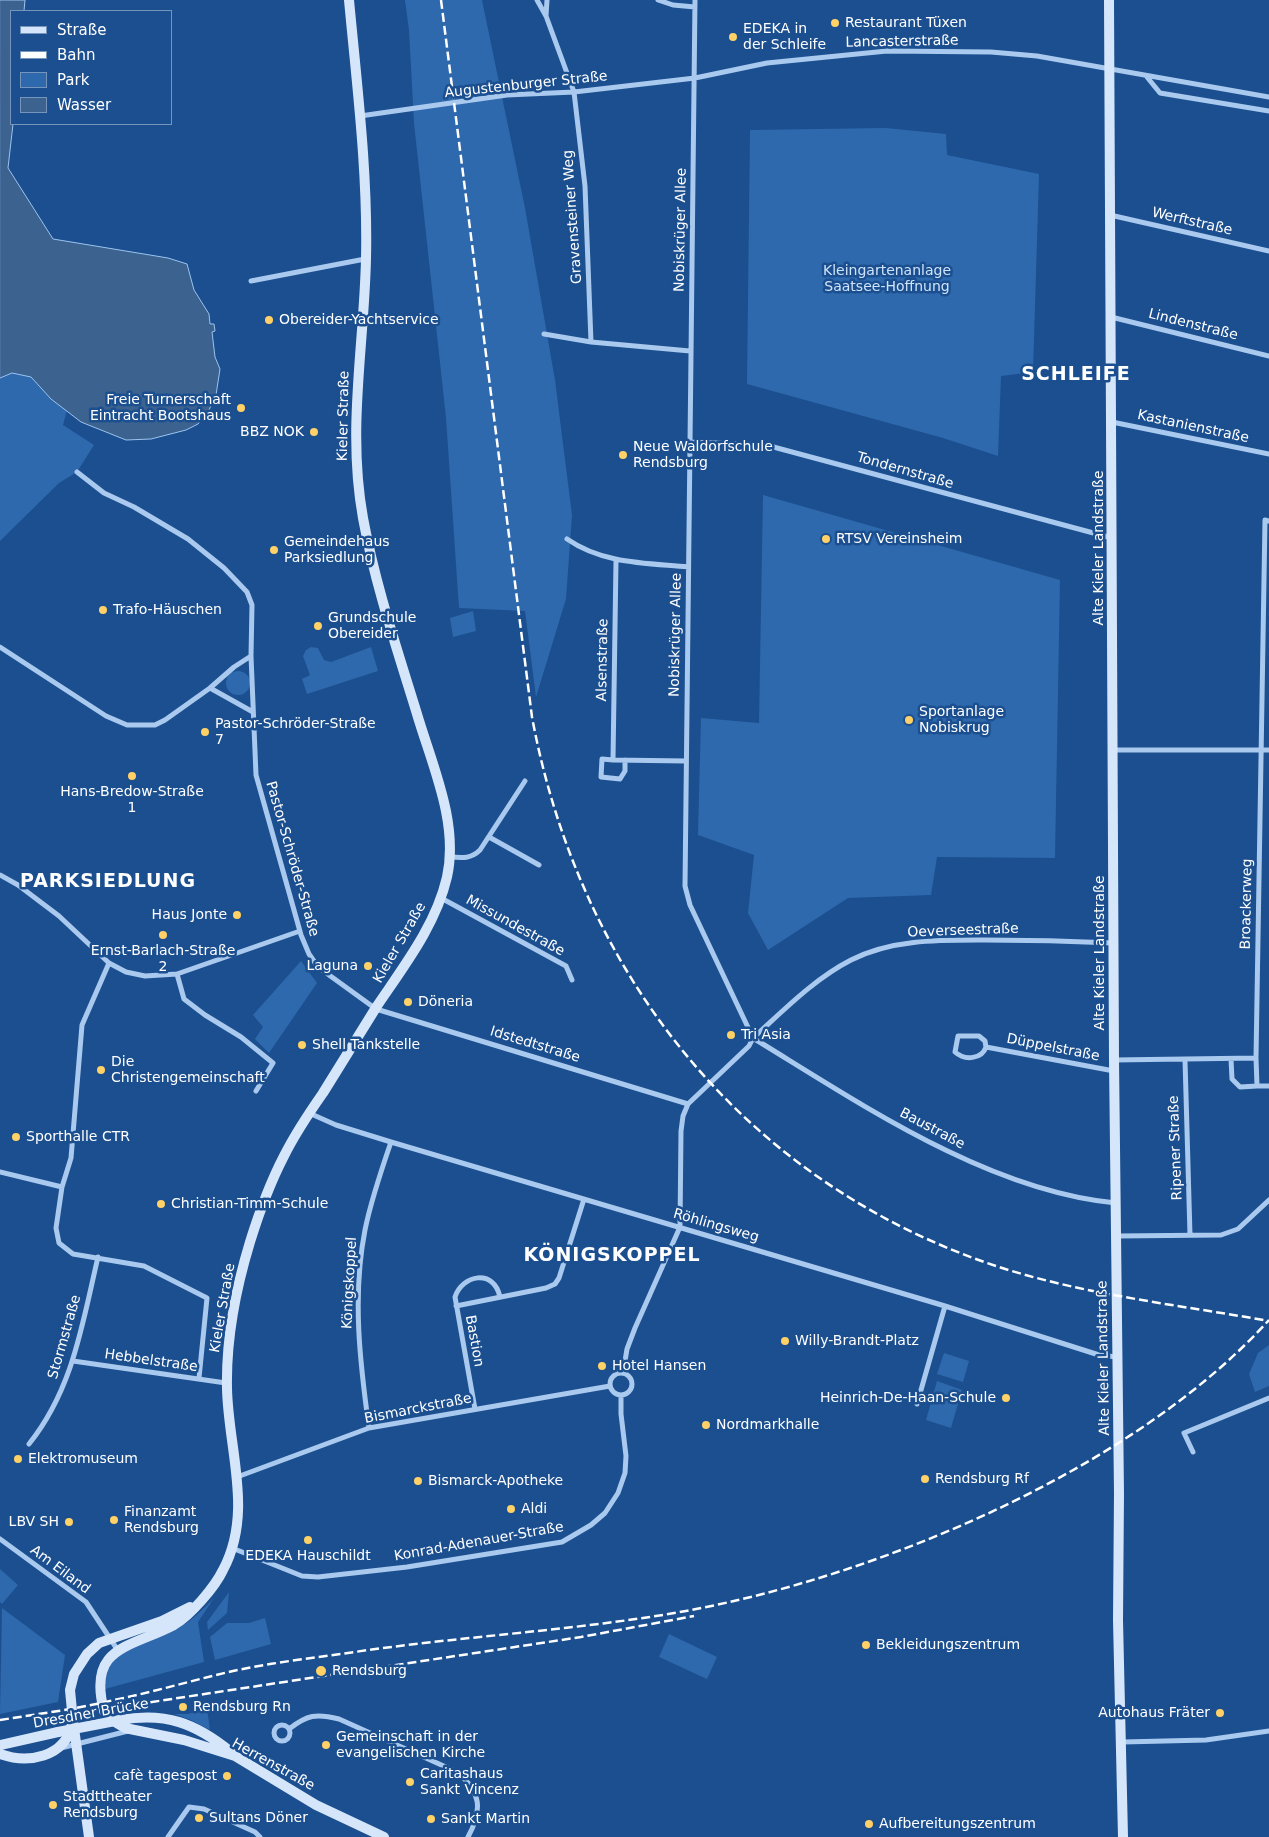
<!DOCTYPE html>
<meta charset="utf-8">
<style>
body{margin:0}
#map{position:relative;width:1269px;height:1837px;overflow:hidden;background:#1b4f8f;font-family:"DejaVu Sans",sans-serif}
canvas{display:block}
.legend{position:absolute;left:10px;top:10px;width:162px;height:115px;box-sizing:border-box;background:#1b4f8f;border:1px solid #7695bc;margin:0;padding:6px 9px;list-style:none;font-size:15px;color:#fff}
.legend li{display:flex;align-items:center;gap:10px;height:25px}
.legend b{width:25px;border:1px solid #7695bc}
</style>
<div id="map">
<canvas width="1269" height="1837"></canvas>
<ul class="legend">
<li><b style="height:6px;background:#d6e6fa"></b>Straße</li>
<li><b style="height:6px;background:#fff"></b>Bahn</li>
<li><b style="height:14px;background:#2e69ad"></b>Park</li>
<li><b style="height:14px;background:#3c6290"></b>Wasser</li>
</ul>
</div>
<script>
const g = document.querySelector('canvas').getContext('2d');
g.lineJoin = 'round';
function fillPath(path, color) {
  g.fillStyle = color;
  g.fill(path, 'evenodd');
}
function strokePath(path, color, width, dash) {
  g.strokeStyle = color;
  g.lineWidth = width;
  g.lineCap = dash ? 'butt' : 'round';
  g.setLineDash(dash || []);
  g.stroke(path);
}
function drawText(font, color, halo, rows, align = 'center') {
  g.font = font + ' "DejaVu Sans",sans-serif';
  g.lineWidth = 5;
  g.setLineDash([]);
  g.textBaseline = 'middle';
  g.strokeStyle = halo;
  g.fillStyle = color;
  for (const [text, x, y, turn = 0] of rows) {
    g.save();
    g.translate(x, y);
    g.rotate((+turn || 0) * Math.PI / 180);
    g.textAlign = isNaN(turn) ? turn : align;
    if (halo) g.strokeText(text, 0, 0);
    g.fillText(text, 0, 0);
    g.restore();
  }
}
fillPath(new Path2D(`
 M405,0h77l43,208 30,172 17,135 -6,84 -30,98 -11,-86 -66,-3 -13,-190 -32,-295 -5,-93z
 M886,128l60,6 1,21 92,19 -6,198 -32,4 -3,80 -55,-18 -196,-54 3,-254z
 M12,373l19,4 20,22 16,11 -4,15 31,20 -17,27 -18,11 -59,58v-163z
 M763,495l297,85 -5,278 -118,-1 -6,38 -83,3 -80,52 -20,-37 6,-58 -56,-20 3,-117 58,5z
 M473,611l3,20 -23,6 -3,-19z
 M311,647l7,1 6,12 7,2 40,-15 7,24 -71,23 -5,-15 8,-4 -7,-19 3,-6z
 M226 683a12 12 0 1 1 24 0a12 12 0 1 1-24 0Z
 M301,961l16,22 -48,70 -14,-14 8,-12 -10,-12z
 M1269,1345v41l-14,6 -6,-18 9,-21z
 M944,1353l25,8 -6,21 -26,-8z
 M937,1381l25,9 -11,38 -25,-8z
 M0,1569l18,16 -16,19 -2,-2z
 M229,1592l-2,21 -19,17 -1,-8z
 M214,1598l-16,24 6,40 -99,27c-4,-42 42,-44 70,-59 16,-8 27,-20 39,-32z
 M2,1608l63,47 -7,47 -58,12z
 M265,1618l6,26 -56,16 -5,-23 17,-14h22z
 M669,1634l48,23 -10,22 -48,-22z
 M207,1708l3,22 -19,-10 -17,-6h14z`), '#2e69ad');
const water = new Path2D(`
 M0,0h25l-1,11h-13v113h2l-5,44 45,71 115,19 19,6 7,26 15,24 1,10h4l1,7 -3,1 3,25 5,12 -4,26 -7,15 -11,14 -12,6 -35,9 -25,1 -45,-18 -30,-23 -20,-22 -19,-4 -12,5z`);
fillPath(water, '#3c6290');
strokePath(water, '#9cc4f0', 1);
strokePath(new Path2D(`
 M537,0l9,16 28,76 11,94 6,156 99,9
 M658,0l15,5 22,2
 M695,0l-10,886 5,19 63,133
 M546,16l1,-16
 M1147,77l13,16 109,18
 M360,116l147,-21 67,-3 121,-14 72,-15 120,-12 104,1 46,4 232,41
 M1110,215l159,36
 M251,281l114,-22
 M1111,317l158,39
 M544,334l47,8
 M1112,422l157,32
 M690,442l76,3 346,93
 M77,472l27,21 30,14 54,32 36,29 23,24 5,13 -1,51 5,119 45,160 8,19 9,13 58,42 312,95
 M567,539c36,25 79,24 121,28
 M616,561l-3,199 73,1
 M0,647l106,69 21,9h28l10,-5 45,-32
 M251,656l-17,11 -24,21 43,24
 M1113,750h156
 M613,760l-11,-1 -1,18 19,2 5,-8v-11
 M489,837l50,28
 M450,857c12,1 21,2 30,-7l45,-69
 M0,875l18,10 41,31 50,47 17,9 19,4 32,-2 123,-43
 M441,898l125,68 6,14
 M109,963l-27,62 -11,133 -9,29 -6,41 3,15 14,11 71,12 63,32 -8,80
 M177,974l7,25 21,16 36,22 32,26 -17,28
 M753,1038c108,66 235,153 363,165
 M986,1047c-4,12 -21,14 -31,5l3,-16h21l6,5 1,6 128,24
 M1256,1058l9,-538 4,1
 M1114,1060l142,-2 1,28 -17,1 -8,-8 -1,-20
 M1185,1060l5,175
 M1257,1086h12
 M309,1113l27,12 55,17 554,164 154,49 18,2
 M0,1172l62,15
 M1117,1236l104,-1 17,-6 31,-29
 M456,1306l90,-18 9,-4 4,-6 25,-79
 M73,1361l153,22
 M610 1384a11 11 0 1 1 22 0a11 11 0 1 1-22 0Z
 M623,1373l4,-24 8,-21 45,-101 1,-96 2,-15 5,-12 61,-58 4,-8c31,-28 61,-59 98,-78 41,-21 89,-20 134,-20 43,0 86,1 129,3
 M917,1404l28,-98
 M475,1409l-20,-112c7,-22 39,-29 45,0
 M369,1428c-9,-65 -17,-132 -4,-198 6,-30 16,-59 26,-88
 M29,1444c44,-55 53,-119 69,-187
 M1193,1452l-9,-19 85,-35
 M237,1477l132,-49 241,-42
 M0,1539l86,63 31,47
 M232,1548l70,28 16,1 89,-10 155,-25 29,-17 14,-12 13,-20 7,-20 1,-17 -5,-42v-18
 M274 1733a8 8 0 1 1 16 0a8 8 0 1 1-16 0Z
 M289,1729c18,-14 27,-16 50,-10l118,53c24,20 26,37 11,65
 M1123,1742l83,-2 63,-9
 M61,1748l67,-17
 M168,1837l21,-30 15,2 51,23 5,5`), '#a9c9ee', 5);
strokePath(new Path2D(`
 M349,0c8,86 19,173 17,259 -2,88 -19,171 -3,259 12,66 34,131 54,196 15,51 42,109 30,163 -11,48 -43,89 -70,129 -18,29 -36,58 -54,87 -14,20 -28,41 -39,63 -14,27 -25,57 -34,86 -14,46 -24,98 -23,146 1,61 27,124 -4,182 -8,17 -33,46 -49,55 -44,23 -87,21 -70,86l11,11 10,6 59,12 51,16 81,49 68,32
 M1109,0l5,1060 5,433 -1,127 5,217
 M120,1720c46,-8 75,3 111,32
 M0,1745l58,-13
 M0,1754c27,10 65,4 72,-30
 M89,1837l-16,-116 -3,-31 4,-16 13,-20 12,-11 63,-22 28,-14`), '#d6e6fa', 10);
strokePath(new Path2D(`
 M441,0l91,717c48,259 214,467 467,550 87,28 180,38 270,54
 M99,1710l482,-73 113,-21
 M0,1720c38,-6 77,-11 114,-20 40,-8 79,-20 119,-29 38,-8 77,-13 115,-18 112,-17 226,-22 338,-42 195,-36 448,-142 583,-291`), '#fff', 2.5, [9, 4]);
strokePath(new Path2D(`
 M58,1732l62,-12`), '#d6e6fa', 10);
for (const [x, y, r, color] of [
 [835,23,5,"#ffd166"],
 [733,37,5,"#ffd166"],
 [269,320,5,"#ffd166"],
 [241,408,5,"#ffd166"],
 [314,432,5,"#ffd166"],
 [623,455,5,"#ffd166"],
 [826,539,5,"#ffd166"],
 [274,550,5,"#ffd166"],
 [103,610,5,"#ffd166"],
 [318,626,5,"#ffd166"],
 [909,720,5,"#ffd166"],
 [205,732,5,"#ffd166"],
 [132,776,5,"#ffd166"],
 [237,915,5,"#ffd166"],
 [163,935,5,"#ffd166"],
 [368,966,5,"#ffd166"],
 [408,1002,5,"#ffd166"],
 [731,1035,5,"#ffd166"],
 [302,1045,5,"#ffd166"],
 [101,1070,5,"#ffd166"],
 [16,1137,5,"#ffd166"],
 [161,1204,5,"#ffd166"],
 [785,1341,5,"#ffd166"],
 [602,1366,5,"#ffd166"],
 [1006,1398,5,"#ffd166"],
 [706,1425,5,"#ffd166"],
 [18,1459,5,"#ffd166"],
 [925,1479,5,"#ffd166"],
 [418,1481,5,"#ffd166"],
 [511,1509,5,"#ffd166"],
 [114,1520,5,"#ffd166"],
 [69,1522,5,"#ffd166"],
 [308,1540,5,"#ffd166"],
 [866,1645,5,"#ffd166"],
 [321,1671,6,"#ffd166"],
 [183,1707,5,"#ffd166"],
 [1220,1713,5,"#ffd166"],
 [326,1745,5,"#ffd166"],
 [227,1776,5,"#ffd166"],
 [410,1782,5,"#ffd166"],
 [53,1805,5,"#ffd166"],
 [199,1818,5,"#ffd166"],
 [431,1819,5,"#ffd166"],
 [869,1824,5,"#ffd166"]
]) {
  const dot = new Path2D();
  dot.arc(x, y, r, 0, 2 * Math.PI);
  g.fillStyle = color;
  g.fill(dot);
  strokePath(dot, '#1b4f8f', 2);
}
drawText('14px', '#fff', '#1b4f8f', [
 ["Restaurant Tüxen",845,23],
 ["EDEKA in",743,29],
 ["der Schleife",743,45],
 ["Obereider-Yachtservice",279,320],
 ["Freie Turnerschaft",231,400,"right"],
 ["Eintracht Bootshaus",231,416,"right"],
 ["BBZ NOK",304,432,"right"],
 ["Neue Waldorfschule",633,447],
 ["Rendsburg",633,463],
 ["RTSV Vereinsheim",836,539],
 ["Gemeindehaus",284,542],
 ["Parksiedlung",284,558],
 ["Trafo-Häuschen",113,610],
 ["Grundschule",328,618],
 ["Obereider",328,634],
 ["Sportanlage",919,712],
 ["Nobiskrug",919,728],
 ["Pastor-Schröder-Straße",215,724],
 ["7",215,740],
 ["Hans-Bredow-Straße",132,792,"center"],
 ["1",132,808,"center"],
 ["Haus Jonte",227,915,"right"],
 ["Ernst-Barlach-Straße",163,951,"center"],
 ["2",163,967,"center"],
 ["Laguna",358,966,"right"],
 ["Döneria",418,1002],
 ["Tri Asia",741,1035],
 ["Shell Tankstelle",312,1045],
 ["Die",111,1062],
 ["Christengemeinschaft",111,1078],
 ["Sporthalle CTR",26,1137],
 ["Christian-Timm-Schule",171,1204],
 ["Willy-Brandt-Platz",795,1341],
 ["Hotel Hansen",612,1366],
 ["Heinrich-De-Haan-Schule",996,1398,"right"],
 ["Nordmarkhalle",716,1425],
 ["Elektromuseum",28,1459],
 ["Rendsburg Rf",935,1479],
 ["Bismarck-Apotheke",428,1481],
 ["Aldi",521,1509],
 ["Finanzamt",124,1512],
 ["Rendsburg",124,1528],
 ["LBV SH",59,1522,"right"],
 ["EDEKA Hauschildt",308,1556,"center"],
 ["Bekleidungszentrum",876,1645],
 ["Rendsburg",332,1671],
 ["Rendsburg Rn",193,1707],
 ["Autohaus Fräter",1210,1713,"right"],
 ["Gemeinschaft in der",336,1737],
 ["evangelischen Kirche",336,1753],
 ["Caritashaus",420,1774],
 ["Sankt Vincenz",420,1790],
 ["cafè tagespost",217,1776,"right"],
 ["Stadttheater",63,1797],
 ["Rendsburg",63,1813],
 ["Sultans Döner",209,1818],
 ["Sankt Martin",441,1819],
 ["Aufbereitungszentrum",879,1824]
], 'left');
drawText('14px', '#fff', '#1b4f8f', [
 ["Lancasterstraße",902,42,-1],
 ["Augustenburger Straße",526,85,-6],
 ["Gravensteiner Weg",573,217,-94],
 ["Werftstraße",1192,222,13],
 ["Nobiskrüger Allee",681,230,-89],
 ["Lindenstraße",1193,325,14],
 ["Kieler Straße",344,416,-89],
 ["Kastanienstraße",1193,427,12],
 ["Tondernstraße",905,471,16],
 ["Alte Kieler Landstraße",1099,548,-90],
 ["Nobiskrüger Allee",676,635,-89],
 ["Alsenstraße",603,660,-89],
 ["Pastor-Schröder-Straße",292,859,74],
 ["Broackerweg",1247,904,-89],
 ["Missundestraße",515,926,29],
 ["Oeverseestraße",963,931,-2],
 ["Kieler Straße",400,943,-60],
 ["Alte Kieler Landstraße",1100,953,-90],
 ["Idstedtstraße",535,1045,17],
 ["Düppelstraße",1053,1048,11],
 ["Baustraße",932,1129,28],
 ["Ripener Straße",1176,1148,-92],
 ["Röhlingsweg",716,1226,16],
 ["Königskoppel",350,1283,-87],
 ["Kieler Straße",223,1308,-80],
 ["Stormstraße",65,1337,-74],
 ["Bastion",474,1341,80],
 ["Alte Kieler Landstraße",1104,1358,-91],
 ["Hebbelstraße",151,1361,8],
 ["Bismarckstraße",418,1409,-11],
 ["Konrad-Adenauer-Straße",479,1542,-10],
 ["Am Eiland",60,1570,37],
 ["Dresdner Brücke",91,1714,-10],
 ["Herrenstraße",273,1765,29]
]);
drawText('14px', '#cfe3fa', '#1b4f8f', [
 ["Kleingartenanlage",887,271],
 ["Saatsee-Hoffnung",887,287]
]);
g.letterSpacing = '1px';
drawText('bold 19px', '#fff', '#1b4f8f', [
 ["SCHLEIFE",1076,375],
 ["PARKSIEDLUNG",108,882],
 ["KÖNIGSKOPPEL",612,1256]
]);
g.letterSpacing = '0px';
</script>
